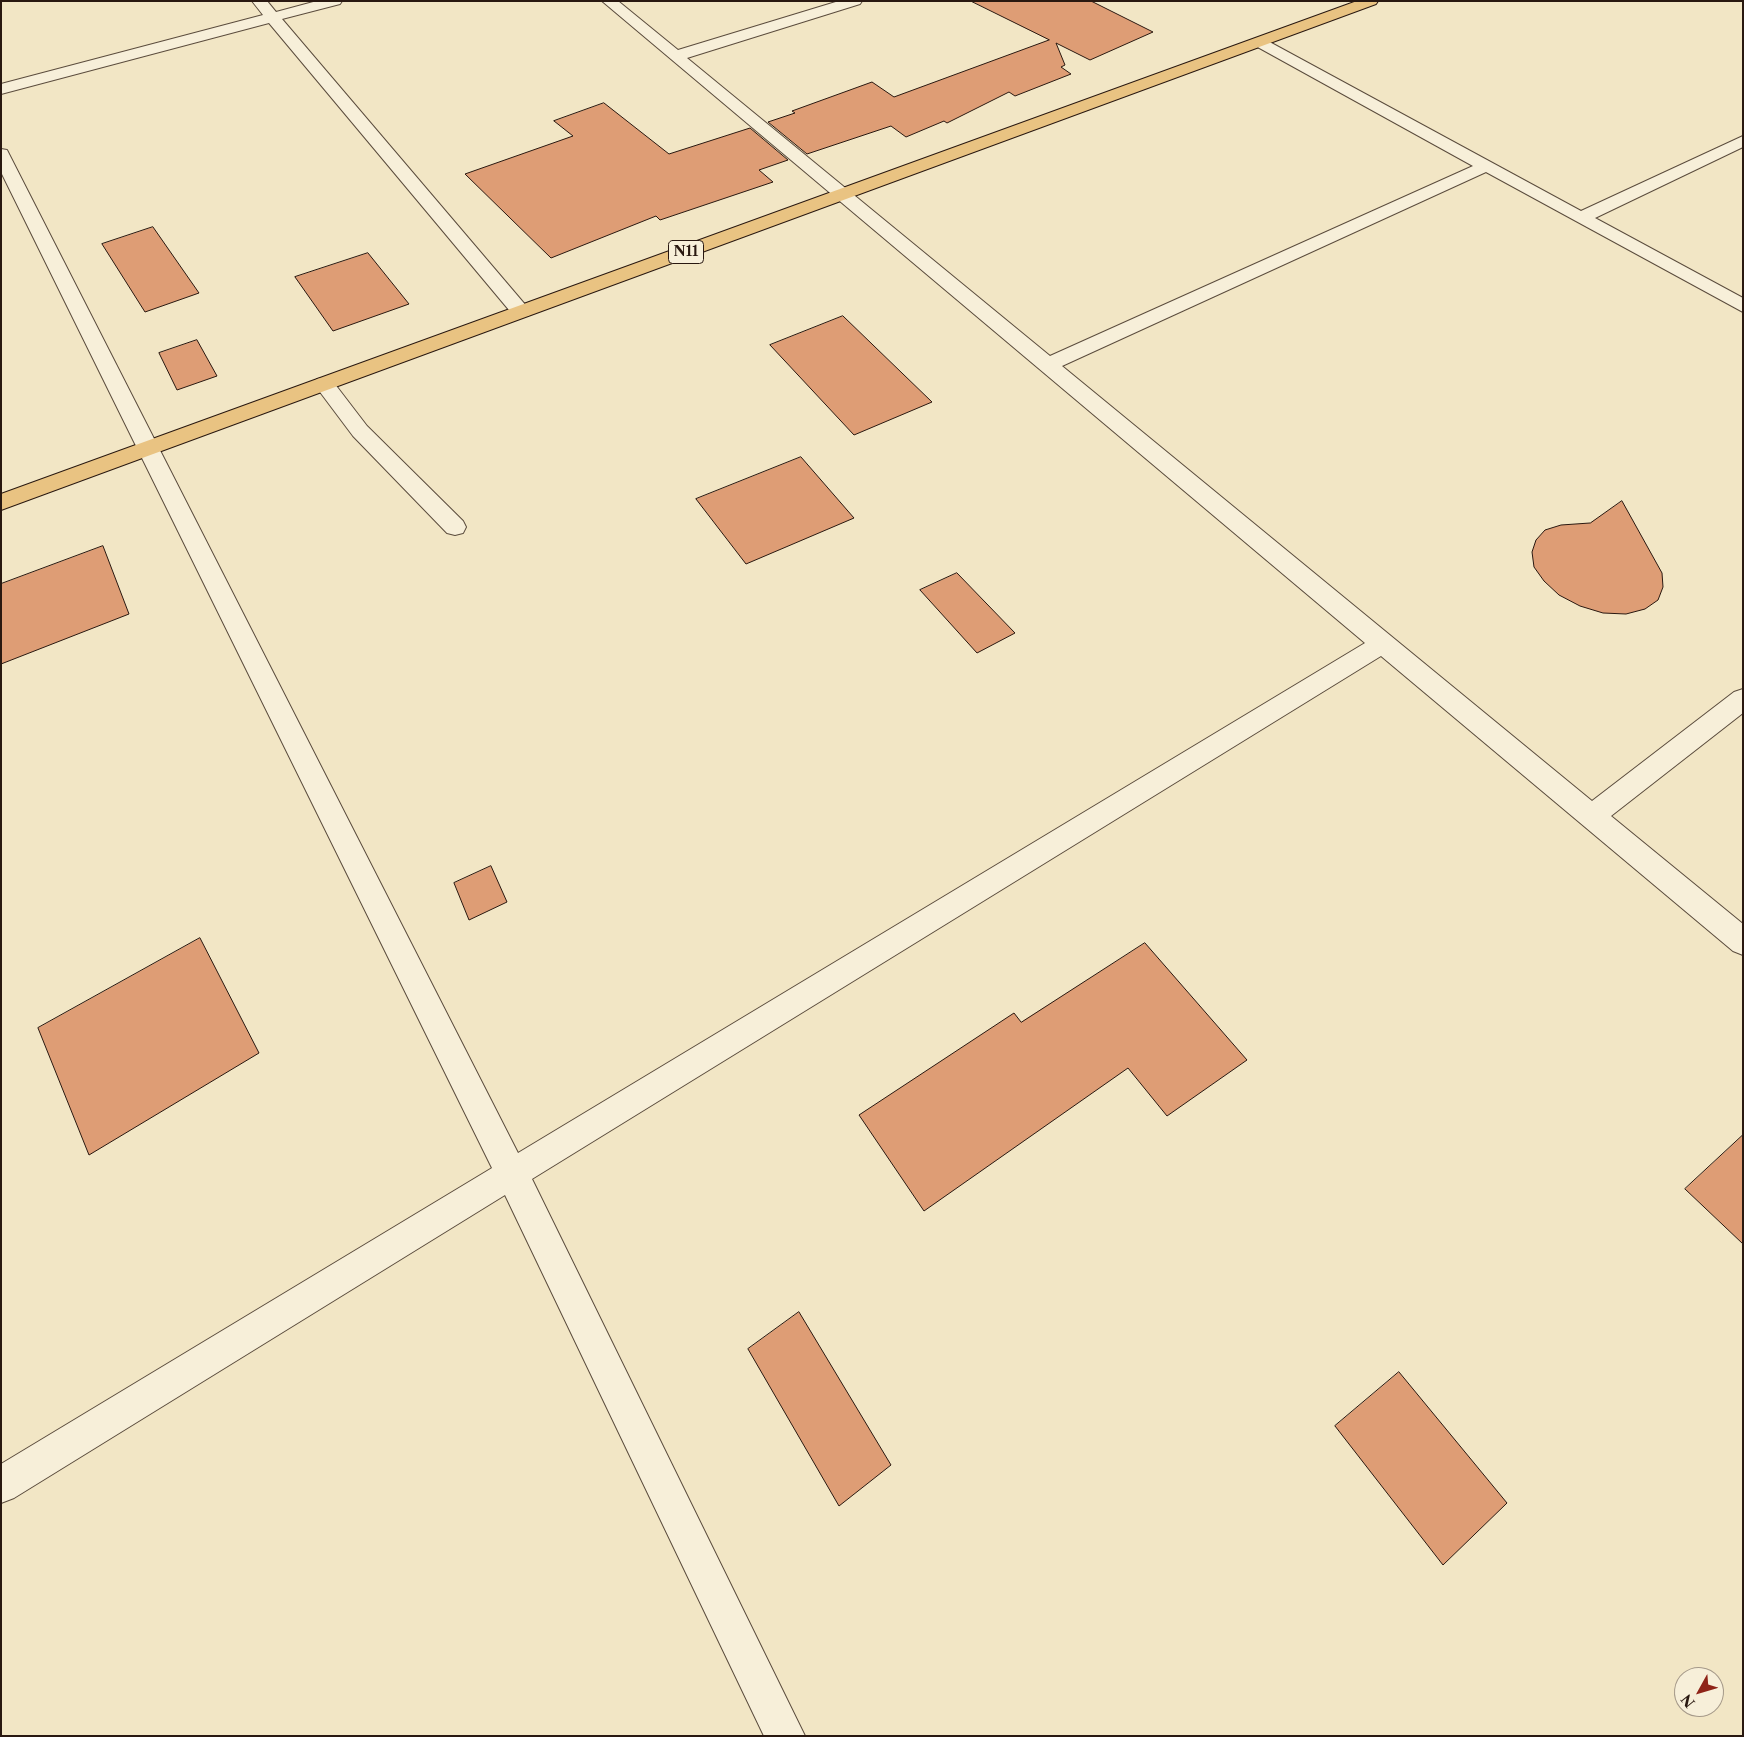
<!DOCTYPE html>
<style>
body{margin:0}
#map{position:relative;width:1744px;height:1737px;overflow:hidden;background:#f2e6c5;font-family:"Libre Caslon Text",serif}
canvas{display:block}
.frame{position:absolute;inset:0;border:2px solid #291810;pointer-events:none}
.north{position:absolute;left:1674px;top:1667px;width:50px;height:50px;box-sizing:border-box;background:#f7efd9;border:1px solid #a59989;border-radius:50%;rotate:231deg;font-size:14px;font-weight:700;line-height:20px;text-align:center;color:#291810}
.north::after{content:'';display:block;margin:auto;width:18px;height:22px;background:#8f2418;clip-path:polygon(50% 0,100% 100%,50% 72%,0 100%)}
</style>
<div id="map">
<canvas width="1744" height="1737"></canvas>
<div class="frame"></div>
<div class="north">N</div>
</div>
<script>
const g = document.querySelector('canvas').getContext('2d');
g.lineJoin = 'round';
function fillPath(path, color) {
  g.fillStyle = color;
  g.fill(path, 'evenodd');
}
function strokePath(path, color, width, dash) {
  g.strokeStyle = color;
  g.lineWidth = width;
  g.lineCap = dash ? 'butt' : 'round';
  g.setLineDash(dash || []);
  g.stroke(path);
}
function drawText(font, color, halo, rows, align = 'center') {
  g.font = font + ' "Libre Caslon Text",serif';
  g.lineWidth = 5;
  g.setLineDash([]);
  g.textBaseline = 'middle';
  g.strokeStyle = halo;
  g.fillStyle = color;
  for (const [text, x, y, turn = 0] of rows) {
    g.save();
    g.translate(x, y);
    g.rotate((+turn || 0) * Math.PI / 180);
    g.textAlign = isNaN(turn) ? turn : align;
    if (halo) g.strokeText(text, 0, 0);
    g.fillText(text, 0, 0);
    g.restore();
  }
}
const building = new Path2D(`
 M971,1h120l62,31 -63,28 -34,-17 9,22 -4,2 10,7 -56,22 -6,-4 -62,31 -3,-2 -38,16 -15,-11 -84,28 -39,-32 27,-9 -3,-2 80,-29 22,15 155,-57z
 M604,103l65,51 81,-26 38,32 -29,10 14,12 -113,38 -4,-4 -105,42 -86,-84 108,-38 -19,-15z
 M153,227l46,66 -54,19 -43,-68z
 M368,253l41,51 -76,27 -38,-54z
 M843,316l89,86 -78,33 -84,-90z
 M197,340l20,36 -40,14 -18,-37z
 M801,457l53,61 -108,46 -50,-65z
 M1622,501l40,72 1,14 -5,13 -13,9 -19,5 -23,-1 -23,-7 -21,-11 -15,-14 -10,-14 -2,-15 4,-12 9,-10 16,-5 29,-2z
 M103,546l26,68 -128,50v-80z
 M957,573l58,60 -38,20 -57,-63z
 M491,866l16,36 -38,18 -15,-37z
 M200,938l59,115 -170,102 -51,-127z
 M1145,943l102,117 -80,56 -39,-48 -204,143 -65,-96 155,-102 7,9z
 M1743,1135v109l-58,-55z
 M799,1312l92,153 -52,41 -91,-157z
 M1399,1372l108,131 -64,62 -108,-139z`);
fillPath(building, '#de9d75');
strokePath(building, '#291810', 1);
const minor = new Path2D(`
 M252,1h15l9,11 41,-11h25l-2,3 -58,15 246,289 3,4 -3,4h-14l-245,-293 -268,71v-10l262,-69z
 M602,1h16l60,49 161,-49h23l-2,3 -173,54 363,298 423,-190 -219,-121 -3,-3 3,-3h10l317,172 162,-75v11l-148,71 148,80v14l-257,-140 -424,194 530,435 142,-109 9,-3v24l-132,103 132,108v31l-10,-4 -352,-295 -849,523 273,557h-41l-259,-541 -491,303 -13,5v-39l491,-296 -491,-996v-23l6,1 2,4 509,999 847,-510z
 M324,378l7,1 36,47 96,95 3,6 -3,6 -8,2 -8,-2 -94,-97 -39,-52 3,-5z`);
const major = new Path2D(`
 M1357,1h21l-2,3 -1375,506v-16z`);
strokePath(minor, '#5b4c3d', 2);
strokePath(major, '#291810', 2);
fillPath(minor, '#f7efd9');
fillPath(major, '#e9c382');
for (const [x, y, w] of [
 [686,252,35]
]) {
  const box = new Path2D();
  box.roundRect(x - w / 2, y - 11.5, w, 23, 4);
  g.fillStyle = '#f7efd9';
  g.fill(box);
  strokePath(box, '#291810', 1);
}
drawText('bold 14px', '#291810', null, [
 ["N11",686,252]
]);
</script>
